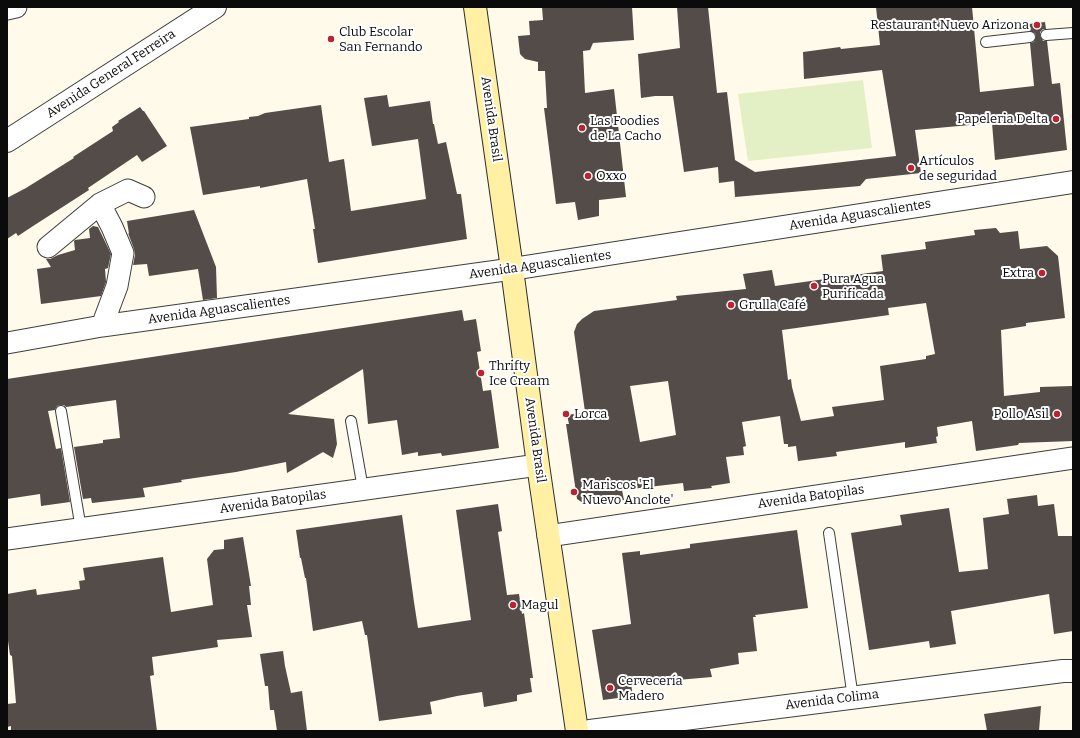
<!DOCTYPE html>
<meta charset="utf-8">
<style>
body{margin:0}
#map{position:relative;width:1080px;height:738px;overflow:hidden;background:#fffae9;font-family:Bitter,serif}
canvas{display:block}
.frame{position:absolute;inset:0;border:8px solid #0b0b0b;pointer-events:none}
</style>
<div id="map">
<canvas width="1080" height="738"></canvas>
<div class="frame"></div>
</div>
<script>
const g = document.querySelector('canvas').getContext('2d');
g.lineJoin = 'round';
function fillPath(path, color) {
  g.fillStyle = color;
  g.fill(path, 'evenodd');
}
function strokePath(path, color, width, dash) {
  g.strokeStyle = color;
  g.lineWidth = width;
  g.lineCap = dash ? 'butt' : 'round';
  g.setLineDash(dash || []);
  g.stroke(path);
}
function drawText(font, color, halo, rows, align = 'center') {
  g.font = font + ' Bitter,serif';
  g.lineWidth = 4;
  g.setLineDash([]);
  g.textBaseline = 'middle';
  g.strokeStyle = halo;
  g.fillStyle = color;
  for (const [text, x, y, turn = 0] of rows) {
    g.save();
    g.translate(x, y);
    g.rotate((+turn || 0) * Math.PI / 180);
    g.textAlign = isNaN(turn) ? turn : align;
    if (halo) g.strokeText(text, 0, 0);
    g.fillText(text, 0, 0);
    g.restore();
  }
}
fillPath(new Path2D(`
 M863,80l9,68 -124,13 -10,-67z`), '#e3f0c5');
fillPath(new Path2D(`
 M542,7h90l2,33 -41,3 -3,7 -7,1 2,42 29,-4 12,108 -27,3v16l-21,4 -3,-18 -19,2 -12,-96h3l-2,-37h-7v-9l-13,-3 -5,-5 -2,-18 12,-1 -1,-14 14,-1z
 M677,7h31l9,86 10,-1 8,68 20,12 141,-16 -14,-86 -78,9 -1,-27 37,-5 1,2 39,-4 -4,-38h96l8,85 54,-6 -4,-43 4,-1 2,-5 -1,-4 -6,-2v-7l16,-2 1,7h-3l-3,3v4l3,5h4l5,43 8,-1 7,67 -72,10 -3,-37 -77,7 6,43 -55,6 -6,7 -125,11 -1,-16 -15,2 -1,-16 -34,5 -11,-76h-18l-14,2 -3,-44 42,-6z
 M387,95l2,12 41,-6 3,23h1l4,20 8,-2 11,52h4l6,45 -149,24 -5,-34h2l-8,-50 -47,9v-2l-57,9 -13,-68 59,-8v-2l9,-1 7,-3 56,-8 8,57 15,-3 7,52 75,-12 -8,-60 -46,7 -8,-48z
 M140,107l3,4h1l23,35 -25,16 -5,-7 -49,33 1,2 -59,38 -12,8 -2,-3 -9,6v-41l19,-10 48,-30 -1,-1 40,-26 -1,-4 7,-5 -1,-1z
 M194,210l22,57 1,31 -14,2 -5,-31 -49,7 -2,-12 -14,1 2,-10 -1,-6 -6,-16 1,1 -2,-13z
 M93,226l5,1 13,27 -3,14 -3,1 1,13 -5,14 -60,8 -4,-35 14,-2 -5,-8h4l8,-4 17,-5 -1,-9 1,-1 15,-2 -1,-9z
 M996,228l4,5 18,-2 2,18 27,-3 11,10 7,62 -39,5v3l-25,4 3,66 36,-4v-5l33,-1v55l-54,2 -1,2 -42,6 -4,-30 -35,6 1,9 -2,1 1,6 -32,5v-6l-69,10 1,4 -39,5 -2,-15 -8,1v-3h-4l-4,-28 -38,6 4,24 -3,1 1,8 -18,2 4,26 -19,3 1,2 -28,3 -1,-8 -61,7 2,10 -38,5 -9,-6 -11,-75h3l-2,-9 18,-3 -11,-80 3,-8 5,-5 12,-8 83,-11 -1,-4 70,-7 -3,-15 29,-4 3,16 108,-15 -2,-16 45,-6 -1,-7 50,-7 -1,-5zM926,303l9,51 -9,2v3l-46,7 4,34 -52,7 2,9 -33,5 -9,-34 -1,-8 -3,1 -6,-50 107,-15 -1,-7zM668,381l8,54 -36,7 -10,-56z
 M462,310l2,11 12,-2 5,32 -4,1 6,39 8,-1 8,58 -57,8 -1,-3 -23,3v-4l-16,3 -5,-35 -29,4 -5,-55 -75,45 46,5 3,25 -4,14 -10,-6 -36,21 -1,-11 -50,10 -55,8 1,2 -39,6 2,9 -53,6 -1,-5 -8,1 -9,-52 29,-4v-3l17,-2 -4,-38 -50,7 -2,-2h-4l-3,1 -2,4 -7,1 8,38 5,-1 9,54 -29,4 -1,-12 -33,5v-120z
 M1037,495l1,11 16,-2 4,32h15v95l-19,3 -5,-40 -98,17 5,33 -26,4 -1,-7 -60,9 -18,-117 51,-8 -2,-10 49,-7 10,64 29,-3 -5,-51 26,-4 -2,-15z
 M498,504l4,27 -4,1 9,63 12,-1 3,20 2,-1 9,65h-3l2,14 -15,3v6l-33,6 -2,-15 -25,4 -27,6 2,12 -53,7 -12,-86h-2l-3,-14 -49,10 -7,-53h-1l-4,-20h-1l-4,-28 106,-15 12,87 4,26 53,-8 -15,-110z
 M797,530l11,78 -53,7 1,2h-3l4,34 -19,2 1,11 -29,5 2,8 -81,7 2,12 -30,4 -11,-70 39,-6 -9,-71 18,-2v4l50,-7v-4z
 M243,537l8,49h-2l2,19h-4l5,32 -35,3 1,7 -66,10 2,18 -4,1 7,55h-146v-5l-4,1v-23l9,-1 -4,-47 -2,-1 -3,-21v-40l29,-5 1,6 43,-6 -1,-8 6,-1 -2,-12 80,-11 8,55 42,-7 -6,-46 7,-9 10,-1v-9z
 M283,651l2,15 6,27 11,-2 5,40h-30l-3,-21h-4l-2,-24h-3l-5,-32z
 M1041,706l-2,25h-52l-3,-17z`), '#544c48');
const service = new Path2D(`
 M1046,35l27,-2
 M986,42l44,-5
 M61,411l20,118
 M351,421l12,68
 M829,533l24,165`);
const minor = new Path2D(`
 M7,9l9,-2
 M100,204l12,23 11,26 -6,33 -15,40
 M48,247l52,-43 28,-14 16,7
 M7,343l95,-17 410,-57
 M548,536l525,-78
 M7,539l531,-74`);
const tertiary = new Path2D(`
 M7,141l208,-134
 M512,269l561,-87
 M590,731l473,-60h10`);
const secondary = new Path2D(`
 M475,7l37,262 26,196 39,266`);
strokePath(service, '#3e3e3e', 12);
strokePath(minor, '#3e3e3e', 23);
strokePath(tertiary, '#3e3e3e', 24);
strokePath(secondary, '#2d2d2d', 24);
strokePath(service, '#fff', 10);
strokePath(minor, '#fff', 21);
strokePath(tertiary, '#fff', 22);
strokePath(secondary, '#fff0a4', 22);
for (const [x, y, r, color] of [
 [1037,25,4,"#bc2332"],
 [331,39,4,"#bc2332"],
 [1056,119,4,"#bc2332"],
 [582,128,4,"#bc2332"],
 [911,168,4,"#bc2332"],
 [588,176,4,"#bc2332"],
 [1042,273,4,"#bc2332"],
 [814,286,4,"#bc2332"],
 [731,305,4,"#bc2332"],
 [481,373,4,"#bc2332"],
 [566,414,4,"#bc2332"],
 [1057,414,4,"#bc2332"],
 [574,492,4,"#bc2332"],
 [513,605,4,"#bc2332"],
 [610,688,4,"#bc2332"]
]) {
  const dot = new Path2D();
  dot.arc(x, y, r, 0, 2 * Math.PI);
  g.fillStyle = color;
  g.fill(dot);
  strokePath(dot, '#fff', 1.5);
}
drawText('13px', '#0b0b0b', '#fff', [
 ["Restaurant Nuevo Arizona",1029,25,"right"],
 ["Club Escolar",339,32],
 ["San Fernando",339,47],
 ["Papeleria Delta",1048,119,"right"],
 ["Las Foodies",590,121],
 ["de La Cacho",590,136],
 ["Artículos",919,161],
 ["de seguridad",919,176],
 ["Oxxo",596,176],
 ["Extra",1034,273,"right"],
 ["Pura Agua",822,279],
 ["Purificada",822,294],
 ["Grulla Café",739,305],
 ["Thrifty",489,366],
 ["Ice Cream",489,381],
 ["Lorca",574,414],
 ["Pollo Asil",1049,414,"right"],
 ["Mariscos 'El",582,485],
 ["Nuevo Anclote'",582,500],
 ["Magul",521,605],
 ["Cervecería",618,681],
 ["Madero",618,696]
], 'left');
drawText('13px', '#0b0b0b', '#fff', [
 ["Avenida General Ferreira",111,74,-33],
 ["Avenida Brasil",491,119,82],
 ["Avenida Aguascalientes",860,215,-9],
 ["Avenida Aguascalientes",540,265,-8],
 ["Avenida Aguascalientes",219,310,-8],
 ["Avenida Brasil",535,440,82],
 ["Avenida Batopilas",811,497,-8],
 ["Avenida Batopilas",273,502,-8],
 ["Avenida Colima",832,700,-7]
]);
</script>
